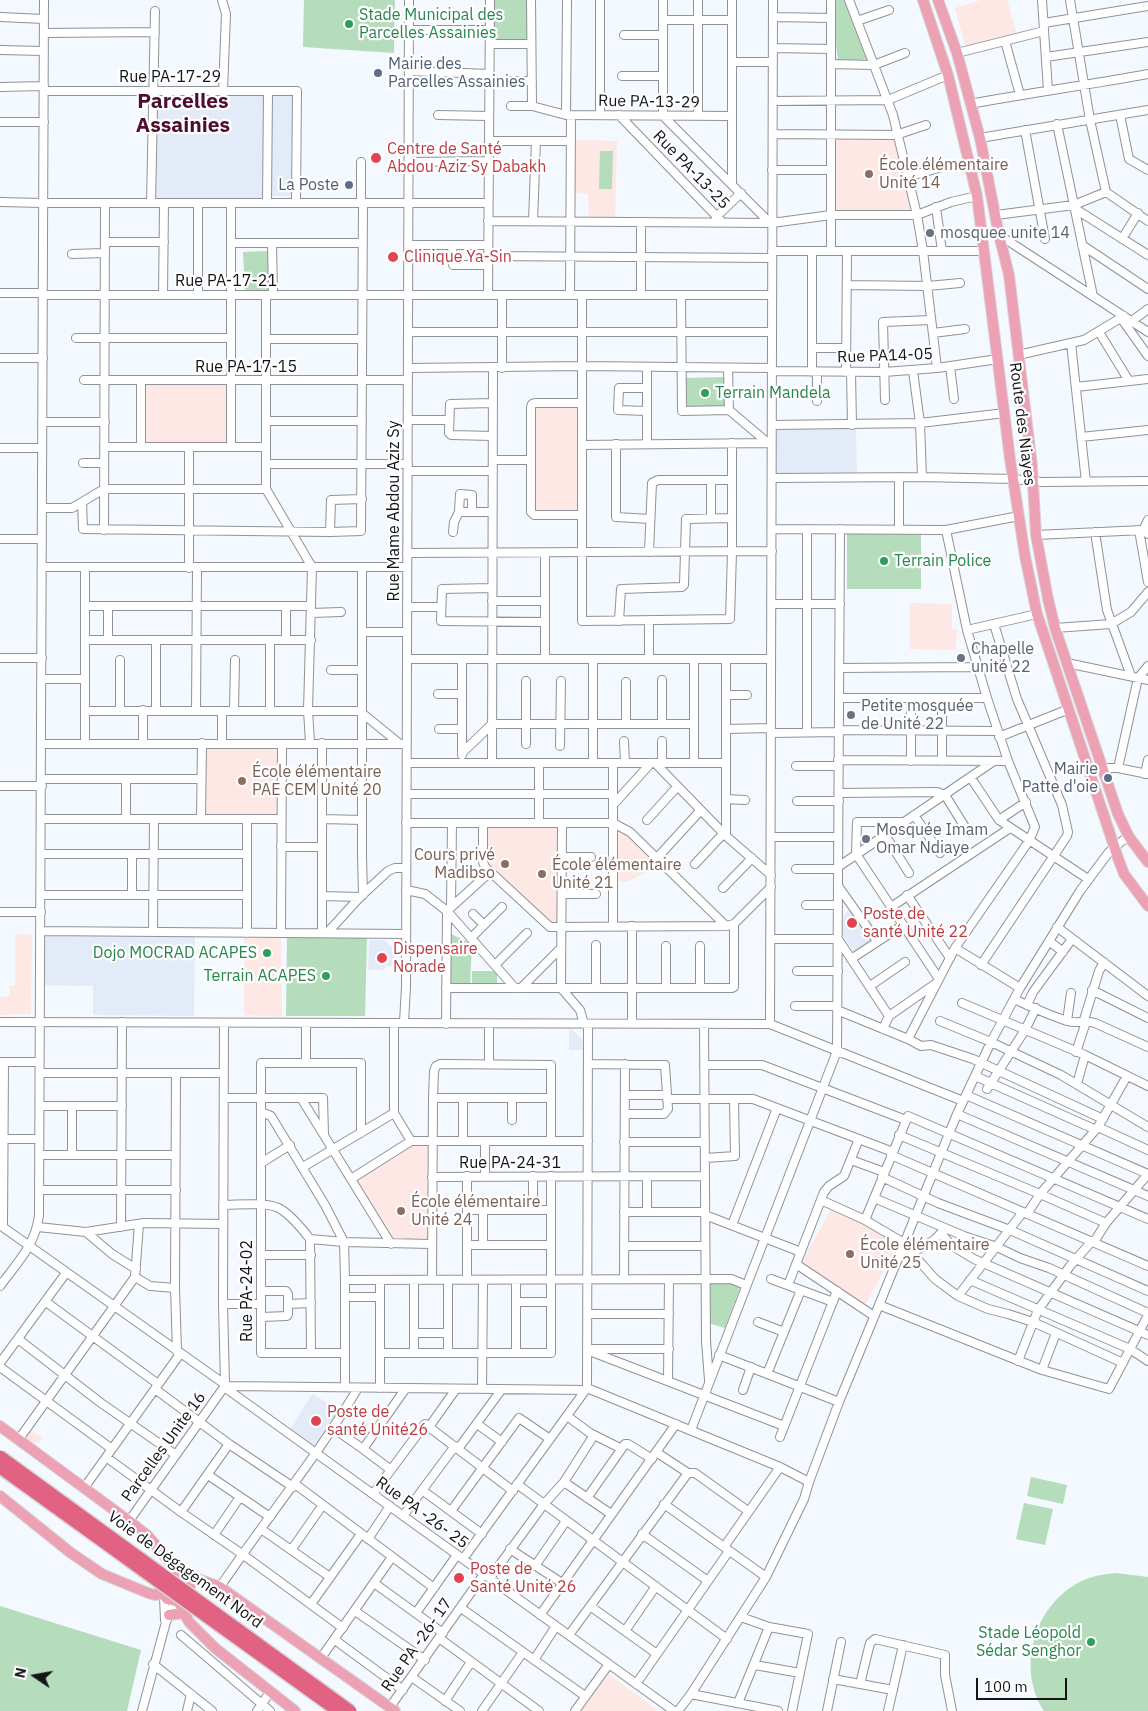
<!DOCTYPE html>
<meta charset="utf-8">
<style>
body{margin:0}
#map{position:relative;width:1148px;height:1711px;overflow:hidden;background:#f4f8ff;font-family:"IBM Plex Sans",sans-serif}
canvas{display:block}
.north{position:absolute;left:10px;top:1651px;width:50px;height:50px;-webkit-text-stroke:4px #fff;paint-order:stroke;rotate:282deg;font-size:14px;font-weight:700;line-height:20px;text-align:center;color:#131416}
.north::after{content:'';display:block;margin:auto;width:18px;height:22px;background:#131416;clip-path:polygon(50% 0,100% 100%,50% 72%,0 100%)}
.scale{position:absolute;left:976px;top:1678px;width:91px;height:22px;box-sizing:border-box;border:2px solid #131416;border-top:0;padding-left:6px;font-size:15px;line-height:18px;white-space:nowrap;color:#131416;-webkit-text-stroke:4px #fff;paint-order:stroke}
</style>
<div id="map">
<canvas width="1148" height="1711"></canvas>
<div class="north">N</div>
<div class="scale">100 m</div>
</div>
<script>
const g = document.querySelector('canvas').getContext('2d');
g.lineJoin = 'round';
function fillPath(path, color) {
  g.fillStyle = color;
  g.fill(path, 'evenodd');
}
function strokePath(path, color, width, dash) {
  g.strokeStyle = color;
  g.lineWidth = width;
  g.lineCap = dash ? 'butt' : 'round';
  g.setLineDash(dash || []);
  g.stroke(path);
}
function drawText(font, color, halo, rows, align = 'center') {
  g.font = font + ' "IBM Plex Sans",sans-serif';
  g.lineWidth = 4.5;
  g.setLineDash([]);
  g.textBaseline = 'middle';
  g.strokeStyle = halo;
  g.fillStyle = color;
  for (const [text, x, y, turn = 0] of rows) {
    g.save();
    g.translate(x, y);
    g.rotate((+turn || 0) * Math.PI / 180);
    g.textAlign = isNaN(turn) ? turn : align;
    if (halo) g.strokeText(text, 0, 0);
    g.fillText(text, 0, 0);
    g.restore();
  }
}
fillPath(new Path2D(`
 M156,92l110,1 -2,108 -109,-1z
 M271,96h23l-1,100h-23z
 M776,428h80l1,46 -81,-1z
 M851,909l23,32 -19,12 -13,-20 2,-19z
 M45,935l150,1 -1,80 -101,-1v-29l-49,-1z
 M369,940h15l11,10v16h-9l-3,4h-15z
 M569,1030l4,1 9,8 1,11h-14z
 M312,1394l31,18 -25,37 -28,-20z`), '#e4ebf8');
fillPath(new Path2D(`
 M981,0h26l10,35 -51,13 -11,-40z
 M834,138h59l19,72 -2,3h-74z
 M575,140l42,1 -2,79 -26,-1 -1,-25 -13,-2z
 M144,383l84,1v60l-84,-1z
 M579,406l-2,106 -43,1 1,-106z
 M910,603l42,1v25h5l-1,21 -47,-1z
 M205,747h74v69h-73z
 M485,825l74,3v96h-11l-29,-27 -34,-36z
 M618,834h10l32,31 -34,17 -10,-1z
 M15,934l17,1 -1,79 -31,1v-18l9,-1 1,-10 5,-1z
 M244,938h37l1,79 -38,-2z
 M415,1145h14v96l-36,1 -38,-61z
 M832,1207l67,37 -34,61 -64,-41z
 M31,1430l11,8 -3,5 -2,-2 -3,4 -9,-6z
 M607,1673l49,36 -1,2h-76z`), '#fde8e6');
fillPath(new Path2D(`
 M304,0h91l-1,53 -91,-6z
 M491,0h38v43h-38z
 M831,0h16l21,59 -30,3z
 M600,151h13l-1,38h-13z
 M269,251l1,39 -25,1 -2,-39z
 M728,377v32h-46v-31z
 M921,532v57h-74v-56z
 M449,933l23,11 -2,42h-22z
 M287,935l80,1 -2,80h-79z
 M472,971h25v13h-25z
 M708,1280l22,1 11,4 -16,43 -17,-5z
 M1031,1477l36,8 -4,19 -36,-8z
 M1024,1503l29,6 -8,36 -29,-6z
 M1116,1573l32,4v134h-104c-27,-42 -11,-102 32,-127 12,-7 26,-10 40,-11z
 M0,1606l141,44 -14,61h-127z`), '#b5dcbb');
const minor = new Path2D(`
 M222,0l4,14 -3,77
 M531,0l1,106
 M663,0v116l107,107
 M849,0l44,115 24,100 6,36 14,117
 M1042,0l6,90
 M1070,0l20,120 16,72 42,29
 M0,17l44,2
 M773,17l58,1
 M663,20h69
 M857,21l32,-11
 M1044,23l104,-17
 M409,30h81
 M44,33l111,-1
 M624,35h39
 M1005,41l15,54
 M490,44h41
 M773,48l58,1
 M0,50l44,1
 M957,53l87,-22
 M1046,57l102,-15
 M732,62h41
 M831,64l43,1 31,-12
 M409,71l81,3
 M622,76h41
 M510,81h22
 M0,87l44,-1
 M44,91h253l-1,112
 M773,101l115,-1 60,-25
 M970,104c59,-11 119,-19 178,-30
 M511,106h21l34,9 166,1
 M438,115l51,1
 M566,115l1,-115
 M600,115v-115
 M619,115l103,107
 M1120,115l9,44 19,11
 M698,116v-116
 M0,122h44
 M1057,124l36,172
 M1025,130l20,109
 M773,134l123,1 30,-10
 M980,138l168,-28
 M489,141h82
 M361,162v41
 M409,162l80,-1
 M772,170h59
 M907,177l32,-9
 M732,183v-183
 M0,202l43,1h445
 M151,203l4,-192
 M267,203l1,-112
 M936,207l6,44
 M1074,208l74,47
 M996,215l78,-10 32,-13
 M716,217l25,-24
 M488,221l284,2 59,-8h86l34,-13 26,-6
 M533,221l3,-80
 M999,235l149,97
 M1122,239l16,-26
 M105,242h59
 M231,243h132
 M272,243l1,52
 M408,245h80
 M452,245l1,20h35
 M1082,245l66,44
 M772,251h212
 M812,251v121
 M831,251v-251
 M72,254l33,-1
 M488,256l284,2
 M847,285l81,1 32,-3
 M0,293h43
 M43,295h729
 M163,295l1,-92
 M198,295v-92
 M266,295v194l46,78 -4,143 2,33
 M488,295l2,-295
 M570,295l1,-180
 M582,295v326l148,-2 2,-67v-109
 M641,295v-73
 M681,295l1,116 47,-1 39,33
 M1121,318l27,38
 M1132,321l16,-12
 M408,332h364
 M1099,332l30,49
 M933,333l32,-4
 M76,338h155
 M266,339h96
 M1071,343l15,139
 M812,348h34
 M1018,355l66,-15 40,-24
 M0,358h43
 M950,366l4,33
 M647,367v77
 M408,368l174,-2 190,2
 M502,368v-73
 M728,368l1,42
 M772,371l112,1 53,-4 61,-9
 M913,371l7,52 2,54
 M846,372l1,-121
 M851,372l1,53
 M84,380h324
 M1076,387l72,-8
 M647,388h-28l-1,22 29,1
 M885,400l-2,-78 48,-2
 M817,401v-29
 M408,420h41
 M266,421h96
 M42,422h63
 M772,425l148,-2 85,-10
 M493,436l-42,-1 -2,-2 1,-29 43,-1
 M1081,437l67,-7
 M616,444v73l34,2
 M582,445l188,-2
 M104,447h162
 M141,447v-67
 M231,447v-244
 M0,448h42
 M493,460h38
 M83,463h21
 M266,464h142
 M408,471h85
 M772,478l150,-1 91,2 29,3 106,-1
 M82,502l1,27 247,3 31,-1 2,-328
 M42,508h30l32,-19h162
 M459,512h33
 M582,515h-48l-3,-3v-105l1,-3 3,-1h47
 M711,518v-38
 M772,529l174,1 73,-14
 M899,529v-52
 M104,530l1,-327
 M1139,530l9,52
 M1143,530l5,-10
 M330,532l1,-32 31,-1
 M453,532l1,-10 5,-10 1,-18 12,1v17
 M1095,532l12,78 24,66
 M1036,535l107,-5 5,4
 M0,539h42
 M649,552l3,-69 6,-3h73
 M407,553l365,-2
 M42,567h365
 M362,567v289l1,39
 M189,568v-121
 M492,588l-50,1 -1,32 104,1
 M492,601h53
 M771,604h69
 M85,606h226
 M407,607h34
 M311,613l30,-1
 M619,621l2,-32 61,-2 2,-2 2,-66 46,-1
 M1055,628l56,-4 20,-12 17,-20
 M967,630l70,-16
 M362,632h45
 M85,640h226
 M108,640v-34
 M286,640v-34
 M0,658h42
 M407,659h364
 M545,659v-106
 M649,659v-38
 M1067,663l81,17
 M839,668l139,-1
 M331,670h31
 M42,679h43
 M438,694h24
 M726,695h21
 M839,698h148
 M911,698v63
 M143,710v34
 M234,710l1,-50
 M270,710v-70
 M85,711h277
 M120,711v-51
 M156,711v-71
 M196,711l1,-143
 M222,711v33
 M362,713l38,31
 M626,724v-42
 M662,724v-44
 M439,729h23
 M726,729l45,-1
 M839,730l158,1
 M807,732v-203
 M771,733l68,-1
 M999,737l70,-28
 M624,741l1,22
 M42,744h365
 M85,744v-177
 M526,744v-63
 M560,746l1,-65
 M462,753l30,-29h202
 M462,755v-96
 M838,760l170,1
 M942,761v-63
 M407,763h319
 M492,763l1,-395
 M593,763v-104
 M655,763l71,73 45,39
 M662,763v-22
 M694,763v-104
 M796,766h42
 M1104,768h14l30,6
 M1118,768l20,-90 10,-12
 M1145,774l3,-14
 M971,778l28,42 89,59
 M42,779h159
 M0,786h42
 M839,793l98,-1 8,3 23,37
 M407,794h206
 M726,799l19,1
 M797,801h42
 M613,805l38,-42
 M914,815l26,38
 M41,819h240
 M126,819v-40
 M201,819l1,-76
 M322,819l40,1
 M647,820l30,-33
 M999,820l27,-18
 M904,822h-47l-1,32 83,125
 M406,823h207l17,9 96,94
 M483,823v39l2,5 65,60 176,-1 8,-2 37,-37
 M539,823v-60
 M562,823l-1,165 19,22 4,14
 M885,835l24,38
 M726,836v-177
 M771,837h67
 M281,847h41
 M41,854h206
 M562,857h29
 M657,858l43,-47
 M695,864l28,-30
 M838,867l156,-106
 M796,869h42
 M838,886l39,55
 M723,888l29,-30
 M406,890l19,4 22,17 68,77
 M562,894h34
 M41,895h206
 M132,895v-41
 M907,895l43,63
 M322,896l38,1
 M806,905h32
 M451,906l1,-83
 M891,907l119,-79
 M0,912h41
 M473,914l11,11
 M613,926v-163
 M1057,927l91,69
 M41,931l365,3
 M153,932l1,-113
 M247,933v-114
 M281,933l1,-189
 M322,933v-190
 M327,933l33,-36 28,-26 7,-3h11
 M471,938l31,-31
 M771,939h67l51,77
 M1049,941l14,11
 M955,948l65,40
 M851,959l52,-34
 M495,965l32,-32
 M981,965l86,-129 1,-4 -6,-27 -45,-106 -23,-75
 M797,971h41
 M870,986l35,-24
 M446,988h286l2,-1v-63
 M521,988l40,-40
 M596,988v-43
 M666,988v-42
 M700,988v-42
 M1092,990l56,28
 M1014,999c17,8 35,16 53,22 10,3 19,-1 28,2l53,24
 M962,1003l123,52 63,31
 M1027,1005l6,-13 39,-53
 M795,1006h42
 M837,1010l71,29 13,7 10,-1 42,14 130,60
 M940,1021l51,21 70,33 87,52
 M1067,1021l4,-28
 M0,1022l770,2 193,77
 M404,1022l2,-35 3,-987
 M224,1023l-1,281 2,79
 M1083,1023l16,-52 5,-9
 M394,1024v89l17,28
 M446,1024l1,-113 43,-39
 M632,1024v-98
 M704,1024l2,317 3,39
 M770,1024l3,-1024
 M883,1029l6,-13 46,-32
 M908,1039l47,-91 74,-107 6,-14 -27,-66 -21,-63 -20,-68 -21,-100
 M1076,1052l10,-30
 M0,1062h39
 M306,1063v-40
 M489,1063v-39
 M588,1064l77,1 3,44 -4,5h-39
 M704,1065h58l144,55
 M40,1073h184
 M176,1073l-1,215 2,63
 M975,1076l119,53
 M1077,1084l8,-29
 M987,1089l38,-59 11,-22
 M625,1095h42
 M966,1095l182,79
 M224,1098h99l1,36
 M301,1098l90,146
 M433,1098h118
 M667,1099h86l140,53
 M40,1106h82
 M261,1112l10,4 54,89 19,37 1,38v107
 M957,1114l191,82
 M512,1120v-22
 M1098,1127l50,23
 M899,1135l141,59 66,29
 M0,1139h39
 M463,1141v-43
 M624,1142h81
 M39,1155h136
 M72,1155v-49
 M891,1155l257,111
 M705,1158l30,-2 -1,-57
 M851,1160l33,12
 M261,1163l29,-18
 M303,1167l91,-54
 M485,1176v-35
 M432,1177l273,-1
 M882,1177l56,26 72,27 138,61
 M351,1179l60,-38h177
 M39,1190h137
 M874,1198l90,38 33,11 23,11 29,10 99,45
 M821,1200l44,20 39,23
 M223,1205c16,0 47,-4 59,5 9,6 21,20 28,29l1,114
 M467,1210h84
 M533,1210v-34
 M624,1212h81
 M647,1212v-35
 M1027,1214l13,-20 58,-67 29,-51
 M705,1215l96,37
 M865,1220l43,-104 240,103
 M0,1225l223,158
 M732,1225l45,-117
 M3,1227l1,-165
 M38,1227l48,5 58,-9 79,1
 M121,1227l1,-205
 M86,1232l26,22 24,15
 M941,1233l10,12 23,14 174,76
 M310,1239l34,3 87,2
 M1094,1242l12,-19 42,-49
 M467,1245h84
 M483,1245v-35
 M624,1246h81
 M901,1249l11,4 23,26 23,17 30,13 20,5 25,8 90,41
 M912,1253l22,-13 9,-9
 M261,1255h50
 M796,1264l78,52
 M135,1277l15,9 25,2
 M432,1279l1,-181 1,-27 2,-5 4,-2 111,1v76
 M624,1279l1,-215
 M771,1279l62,23
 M345,1280l386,-1 15,6
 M467,1280v-104
 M970,1280l160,69 18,12
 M788,1285l36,-93 5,-6 15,-10 15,-37
 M0,1286c17,-23 36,-42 39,-71l5,-1215
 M958,1296l65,-84
 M345,1297h35
 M46,1302l112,82
 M516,1302h35
 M223,1304h38
 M288,1304l23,-1
 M879,1305l163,65 67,19 39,-74
 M588,1314h81
 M261,1317l26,-1 1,-2v-20l-2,-3h-25
 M758,1322l26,10
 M414,1333h34
 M18,1339l83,64 75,52
 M589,1349h80
 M587,1350l197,76
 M345,1353h-84v-290h100v70
 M380,1353h171v-177
 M414,1353v-73
 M448,1353v-73
 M516,1353v-73
 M719,1355l120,47
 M1018,1361l20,-51 32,-44 22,-25
 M0,1363l66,-90
 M0,1367l112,82
 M1042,1370l14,-37
 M767,1374l34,-84
 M668,1381l1,-102
 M228,1386l358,4
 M380,1388v-108
 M587,1388l193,79 29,15
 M155,1389l74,55 64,43
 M227,1389l447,322
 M482,1389l1,-109
 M743,1390l8,-23
 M567,1416l23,17 30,15
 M477,1424l25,18
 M429,1427l27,-38
 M333,1428l30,21 43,-61
 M691,1430l146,-379 3,-522
 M780,1437l57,-146
 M19,1439l116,-162 4,-53
 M363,1449l28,21
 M458,1449l44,-60
 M656,1452l32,21
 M106,1457l75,55 61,42 101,74
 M208,1475l62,42
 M564,1482l47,32
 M295,1484l139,104
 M517,1484l210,155
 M84,1488l96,-134
 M422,1490l60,44
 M373,1494l52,-70 88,67
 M587,1498l38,-54h3l24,15
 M664,1504l102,73
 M451,1511l68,-93 31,21
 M181,1512l48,-68
 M403,1516l52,-70
 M129,1521l93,-131
 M261,1529l69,48
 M642,1534l66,47
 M214,1535l26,-38
 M368,1539l22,-33
 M724,1547l56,-80
 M292,1549l30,-43
 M510,1549l52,34
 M463,1559l124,-171 1,-364
 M535,1566l31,-45
 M490,1578l54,-74 20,-22 30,-47
 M374,1583l69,50
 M220,1587c45,-67 97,-130 138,-199
 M164,1597l1,23
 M311,1604l50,-70
 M590,1606l67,48
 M461,1608l124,88
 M355,1611l70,49
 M416,1613l41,-58
 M540,1615l136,-191
 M741,1617l28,10 39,7 -16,77
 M625,1631l31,-45
 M181,1635l89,76
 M569,1635l119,-162h7l53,38
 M439,1638l100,73
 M335,1640l68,50
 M321,1658l71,-101
 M534,1660l22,-34
 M153,1664l59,47
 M755,1665l45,8
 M413,1678l47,33
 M833,1679l60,11
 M636,1684l93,-133
 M860,1684l10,-41 5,-4 70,16v20l7,36
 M691,1694l87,17
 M445,1701l26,-39
 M738,1703l31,-76
 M390,1707l94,-133
 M142,1711l24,-89 9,-21
 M187,1711l4,-17
 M257,1711l13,-19
 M482,1711l41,-59
 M575,1711l34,-47
 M678,1711l13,-17 75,-117 38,-78 5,-17 30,-80 40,-97 78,-191 34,-72 29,-54 60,-97 29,-39 13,-11 7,-4
 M827,1711l14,-69
 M888,1711l15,-66`);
const major = new Path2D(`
 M923,0l25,75 29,121 33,263 15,97 12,58 81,244 6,16 24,32
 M938,0l19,53 23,85 19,97 10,40 23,191 4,69 12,64 7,29 63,186 11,23 19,25
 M0,1426l129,95 19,15 30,36
 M0,1496l71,57 31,21 46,19 7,2 7,-1
 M185,1576l5,10 -5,11 -10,4 -8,-2 -7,-9 2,-11 9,-7h7l42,15 175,124
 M178,1601l11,21 26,26 80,63
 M169,1615l14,-2`);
strokePath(minor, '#8f9299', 10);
strokePath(major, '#d5d5d5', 12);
strokePath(minor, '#fff', 8);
strokePath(major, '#eda1b4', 10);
const highwayBridge = new Path2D(`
 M0,1456l351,255
 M0,1468l337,243`);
strokePath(highwayBridge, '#d5d5d5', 14, []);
strokePath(highwayBridge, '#e16282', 11);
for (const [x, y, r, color] of [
 [349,24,5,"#2e9e5b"],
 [378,73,5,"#5c6f8a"],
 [376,158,6,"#e0444e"],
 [869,174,5,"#8d6e63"],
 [349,185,5,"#5c6f8a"],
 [930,233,5,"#6b7280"],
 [393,257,6,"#e0444e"],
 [705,393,5,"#2e9e5b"],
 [884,561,5,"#2e9e5b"],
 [961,658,5,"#6b7280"],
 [851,715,5,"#6b7280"],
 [1108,778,5,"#5c6f8a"],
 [242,781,5,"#8d6e63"],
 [866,839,5,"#6b7280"],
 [505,864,5,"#8d6e63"],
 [542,874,5,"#8d6e63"],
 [852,923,6,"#e0444e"],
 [267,953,5,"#2e9e5b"],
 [382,958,6,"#e0444e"],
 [326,976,5,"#2e9e5b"],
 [401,1211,5,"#8d6e63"],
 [850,1254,5,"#8d6e63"],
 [316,1421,6,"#e0444e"],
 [459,1578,6,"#e0444e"],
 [1091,1642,5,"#2e9e5b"]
]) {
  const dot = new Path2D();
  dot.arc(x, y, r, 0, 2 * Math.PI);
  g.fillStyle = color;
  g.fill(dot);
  strokePath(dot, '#fff', 2);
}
drawText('16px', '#27864d', '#fff', [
 ["Stade Municipal des",359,15],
 ["Parcelles Assainies",359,33],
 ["Terrain Mandela",715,393],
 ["Terrain Police",894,561],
 ["Dojo MOCRAD ACAPES",257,953,"right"],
 ["Terrain ACAPES",316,976,"right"],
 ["Stade Léopold",1081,1633,"right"],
 ["Sédar Senghor",1081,1651,"right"]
], 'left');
drawText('16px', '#4e5e75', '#fff', [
 ["Mairie des",388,64,"left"],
 ["Parcelles Assainies",388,82,"left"],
 ["La Poste",339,185],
 ["Mairie",1098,769],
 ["Patte d'oie",1098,787]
], 'right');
drawText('16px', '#131416', '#fff', [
 ["Rue PA-17-29",170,77],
 ["Rue PA-13-29",649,102,1],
 ["Rue PA-13-25",691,170,46],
 ["Rue PA-17-21",226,281],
 ["Rue PA14-05",885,356,-2],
 ["Rue PA-17-15",246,367],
 ["Route des Niayes",1022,424,83],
 ["Rue Mame Abdou Aziz Sy",394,511,-90],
 ["Rue PA-24-31",510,1163],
 ["Rue PA-24-02",247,1291,-90],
 ["Parcelles Unite 16",164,1447,-54],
 ["Rue PA -26- 25",422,1513,36],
 ["Voie de Dégagement Nord",185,1570,36],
 ["Rue PA -26- 17",417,1645,-55]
]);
drawText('16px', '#be3a42', '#fff', [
 ["Centre de Santé",387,149],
 ["Abdou Aziz Sy Dabakh",387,167],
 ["Clinique Ya-Sin",404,257],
 ["Poste de",863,914],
 ["santé Unité 22",863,932],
 ["Dispensaire",393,949],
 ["Norade",393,967],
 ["Poste de",327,1412],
 ["santé Unité26",327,1430],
 ["Poste de",470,1569],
 ["Santé Unité 26",470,1587]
], 'left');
drawText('16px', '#785e54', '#fff', [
 ["École élémentaire",879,165],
 ["Unité 14",879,183],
 ["École élémentaire",252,772],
 ["PAE CEM Unité 20",252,790],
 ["Cours privé",495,855,"right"],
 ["Madibso",495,873,"right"],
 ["École élémentaire",552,865],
 ["Unité 21",552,883],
 ["École élémentaire",411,1202],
 ["Unité 24",411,1220],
 ["École élémentaire",860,1245],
 ["Unité 25",860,1263]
], 'left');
drawText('16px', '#5b616d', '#fff', [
 ["mosquee unite 14",940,233],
 ["Chapelle",971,649],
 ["unité 22",971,667],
 ["Petite mosquée",861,706],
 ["de Unité 22",861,724],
 ["Mosquée Imam",876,830],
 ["Omar Ndiaye",876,848]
], 'left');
drawText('bold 21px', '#4f0e2f', '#fff', [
 ["Parcelles",183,102],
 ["Assainies",183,126]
]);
</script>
